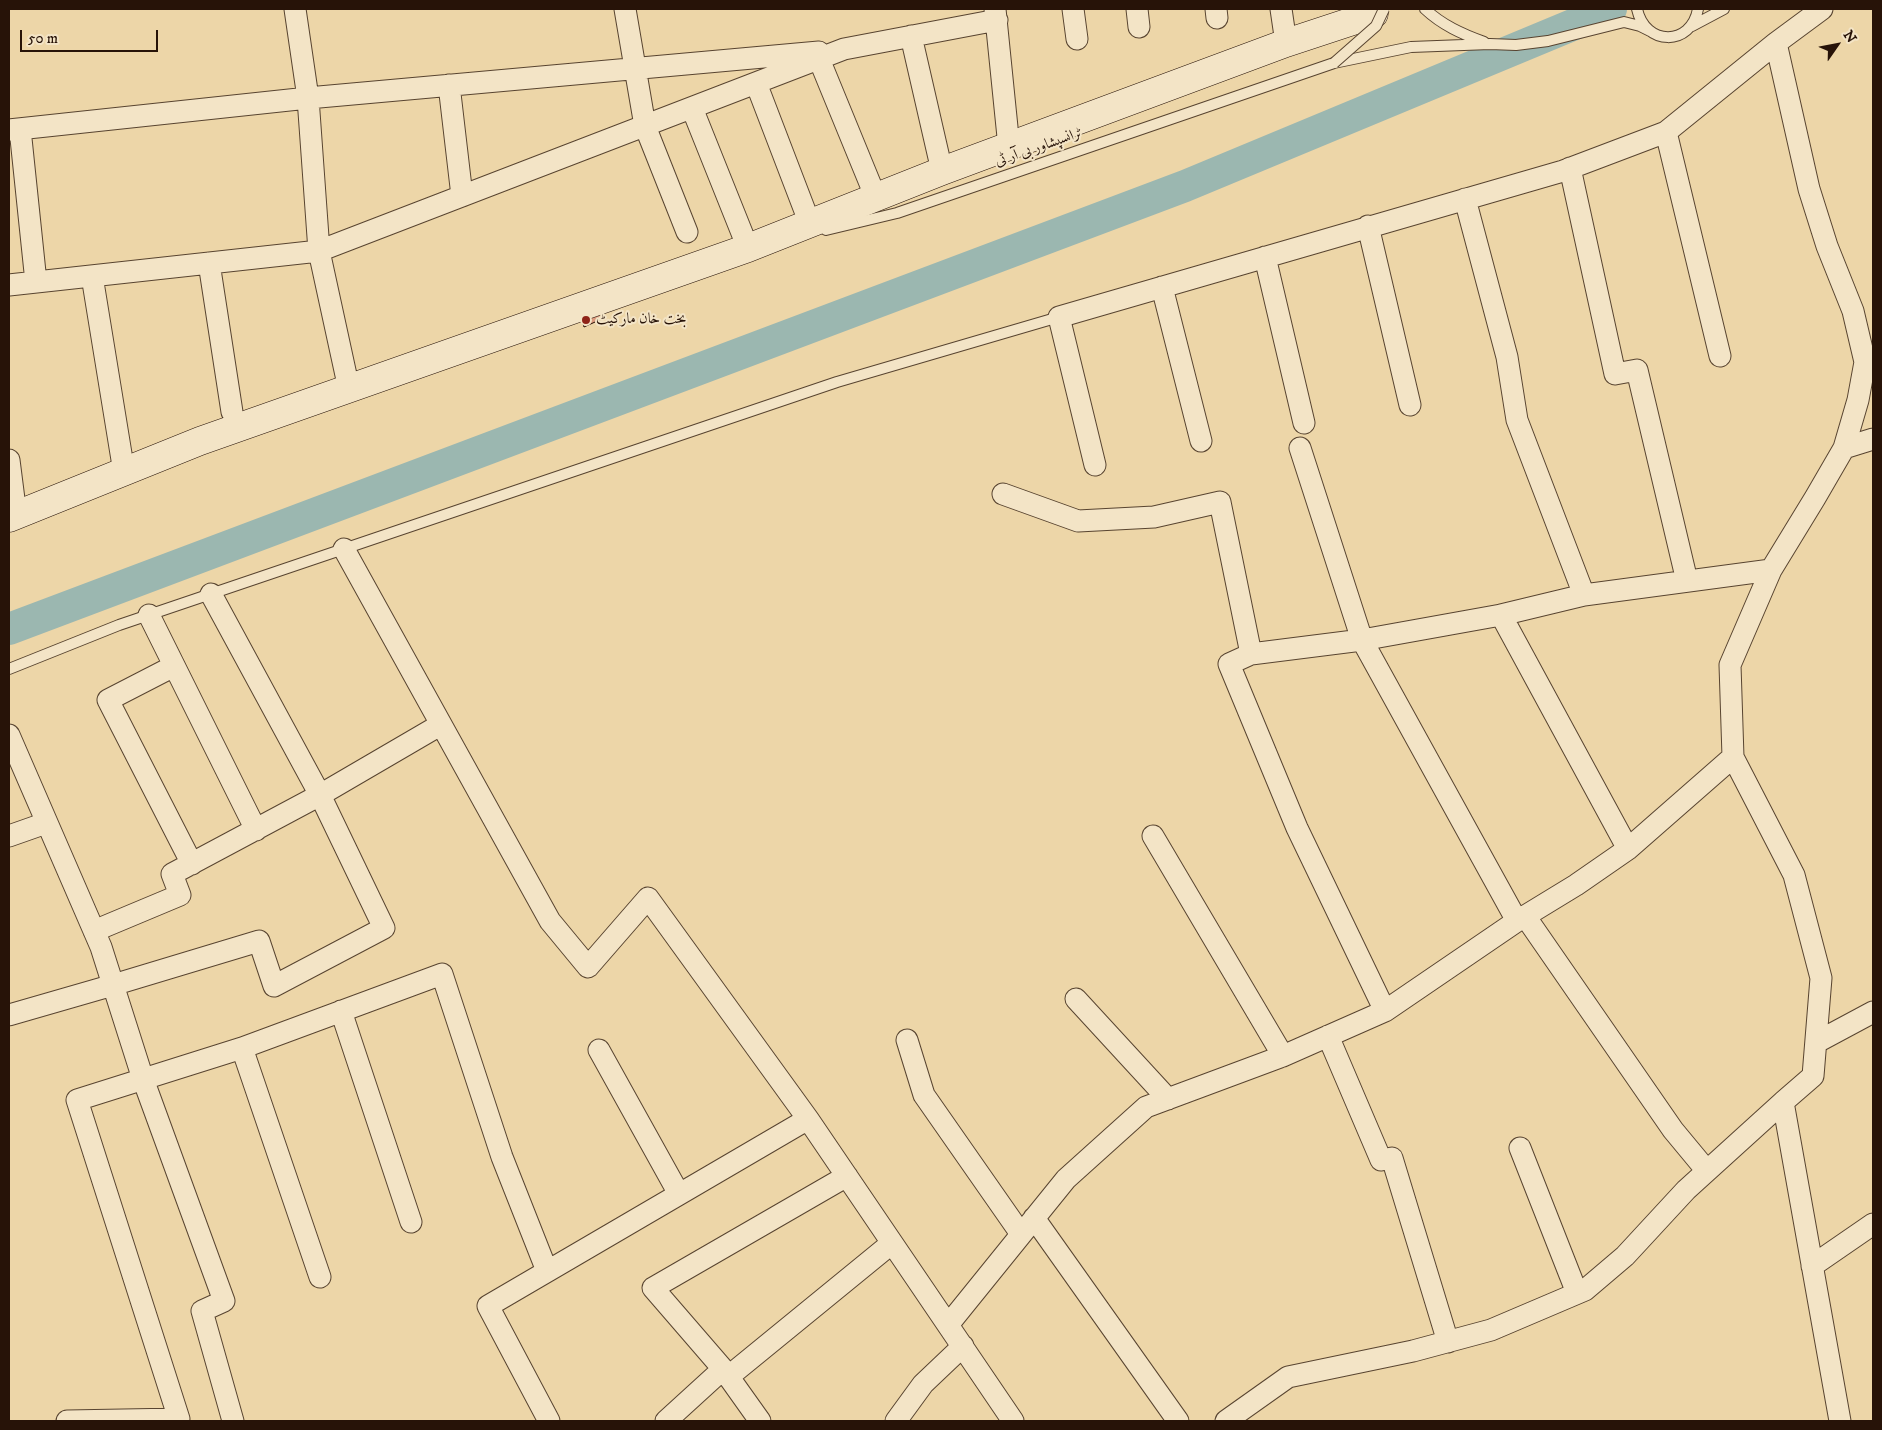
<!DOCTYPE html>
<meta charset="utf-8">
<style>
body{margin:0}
#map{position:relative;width:1882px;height:1430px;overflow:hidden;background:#edd6a8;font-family:"IM FELL DW Pica",serif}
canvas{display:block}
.frame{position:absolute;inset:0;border:10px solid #271308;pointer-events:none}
.north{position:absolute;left:1812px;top:20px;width:50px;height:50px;-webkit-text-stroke:4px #f3e4c6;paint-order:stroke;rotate:57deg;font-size:14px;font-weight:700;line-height:20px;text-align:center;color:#271308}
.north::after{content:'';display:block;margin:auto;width:18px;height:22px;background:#271308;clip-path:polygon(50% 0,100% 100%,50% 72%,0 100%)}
.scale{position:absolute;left:20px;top:30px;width:138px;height:22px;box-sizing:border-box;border:2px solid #271308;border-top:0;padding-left:6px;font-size:15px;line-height:18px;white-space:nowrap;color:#271308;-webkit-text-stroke:4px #f3e4c6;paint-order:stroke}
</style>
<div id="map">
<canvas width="1882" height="1430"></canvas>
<div class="frame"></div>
<div class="north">N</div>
<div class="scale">50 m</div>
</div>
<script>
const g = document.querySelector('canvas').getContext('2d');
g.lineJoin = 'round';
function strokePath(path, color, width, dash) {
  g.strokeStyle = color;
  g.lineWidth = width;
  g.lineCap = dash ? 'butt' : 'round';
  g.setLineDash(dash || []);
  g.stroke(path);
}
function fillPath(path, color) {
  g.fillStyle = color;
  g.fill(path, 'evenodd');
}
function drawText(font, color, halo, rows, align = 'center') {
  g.font = font + ' "IM FELL DW Pica",Amiri,serif';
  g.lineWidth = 4;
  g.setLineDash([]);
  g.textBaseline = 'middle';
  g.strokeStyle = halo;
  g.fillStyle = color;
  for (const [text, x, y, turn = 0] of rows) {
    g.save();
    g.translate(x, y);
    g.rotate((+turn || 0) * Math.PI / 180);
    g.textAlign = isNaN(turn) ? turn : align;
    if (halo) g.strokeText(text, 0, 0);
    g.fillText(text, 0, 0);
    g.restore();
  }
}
strokePath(new Path2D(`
 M9,629l1176,-443 426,-177`), '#9bb7b0', 32);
const building = new Path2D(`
 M600,310l4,8 -20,9 -3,-9z`);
fillPath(building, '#dc9a7e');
strokePath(building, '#271308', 1);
const lane = new Path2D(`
 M1425,9c17,16 37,25 59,33
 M1637,9c8,37 54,38 61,0
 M1692,26l32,-17
 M826,230l71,-17 437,-150 77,-16 79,-3 26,1 32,-4 76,-19 16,4 10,5
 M9,669l110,-44 718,-243 222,-65`);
const street = new Path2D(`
 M295,9l13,89 11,153 30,138
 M625,9l20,117 42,106
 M995,9l14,138
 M1073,9l4,30
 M1137,9l2,18
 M1216,9l1,9
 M1281,9l5,34
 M911,36l31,135
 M819,59l57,139
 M756,83l54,141
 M449,85l13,111
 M692,108l56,140
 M20,129l16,153
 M9,130l299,-32 511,-46
 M1666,132l54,224
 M1570,168l45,206 22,-4 50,211
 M1465,199l42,158 10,63 67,175
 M1368,226l42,179
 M1265,257l39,166
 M209,263l23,149
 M92,276l32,196
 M9,285l310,-34 525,-202 153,-29
 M1162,287l39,154
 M1300,448l62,192 155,281
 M1844,448l29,-9
 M9,460l7,55
 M1095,465l-36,-148 504,-146 103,-39 110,-89 46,-34
 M1003,494l75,27 76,-4 66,-15 31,152
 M344,549l206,372 38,46 60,-69 160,221 205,302
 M149,615l107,215
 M1501,615l127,234
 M174,666l-66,34 84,164
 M9,735l92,212 42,132 81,222 -22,10 31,110
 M9,836l37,-13
 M1153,836l130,220
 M1525,916l148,214 34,41
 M94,931l86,-36 -8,-21 148,-79 120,-70
 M1076,999l92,100
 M341,1011l70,211
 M1385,1011l-88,-183 -68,-164 22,-10 111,-14 139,-25 83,-20 187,-25
 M9,1015l104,-30 146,-44 15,45 110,-58 -64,-133 -109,-201
 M1328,1036l53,124 11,-2 56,184
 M907,1040l17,55 97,139
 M1817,1042l56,-30
 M242,1048l78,229
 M599,1050l80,144
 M1783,1102l57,319
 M1520,1148l57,145
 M1034,1218l144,203
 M1812,1266l61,-42
 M948,1325l118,-146 80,-72 137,-51 102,-45 132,-90 59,-36 52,-36 105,-92
 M723,1369l-70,-81 194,-112
 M728,1377l164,-134
 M67,1421l112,-2 -102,-319 165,-52 200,-74 60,183 45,114
 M549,1421l-61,-115 320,-187
 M666,1421l57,-52 37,52
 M896,1421l27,-37 40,-38
 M1226,1421l62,-44 125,-26 78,-21 94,-40 40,-34 61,-66 97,-88 30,-26 8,-98 -27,-103 -61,-118 -3,-92 41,-95 44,-72 29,-50 14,-48 7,-38 -12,-51 -26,-65 -18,-57 -33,-146`);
const secondary = new Path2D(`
 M9,518l191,-77 548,-193 194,-77 344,-128 88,-29v-5`);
strokePath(lane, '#584430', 12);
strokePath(street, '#584430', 23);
strokePath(secondary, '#271308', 29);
strokePath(lane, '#f3e4c6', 10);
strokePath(street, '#f3e4c6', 21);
strokePath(secondary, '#f3e4c6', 28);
const laneBridge = new Path2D(`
 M1334,63l42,-37 8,-17`);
strokePath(laneBridge, '#584430', 12, []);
strokePath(laneBridge, '#f3e4c6', 10);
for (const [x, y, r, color] of [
 [586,320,5,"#8f2418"]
]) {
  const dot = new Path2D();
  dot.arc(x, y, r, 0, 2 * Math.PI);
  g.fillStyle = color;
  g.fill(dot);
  strokePath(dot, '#f3e4c6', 2);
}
drawText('15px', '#271308', '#f3e4c6', [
 ["ٹرانسپشاور بی آر ٹی",1039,148,-19]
]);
drawText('15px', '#271308', '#f3e4c6', [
 ["بخت خان مارکیٹ",596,320]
], 'left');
</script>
